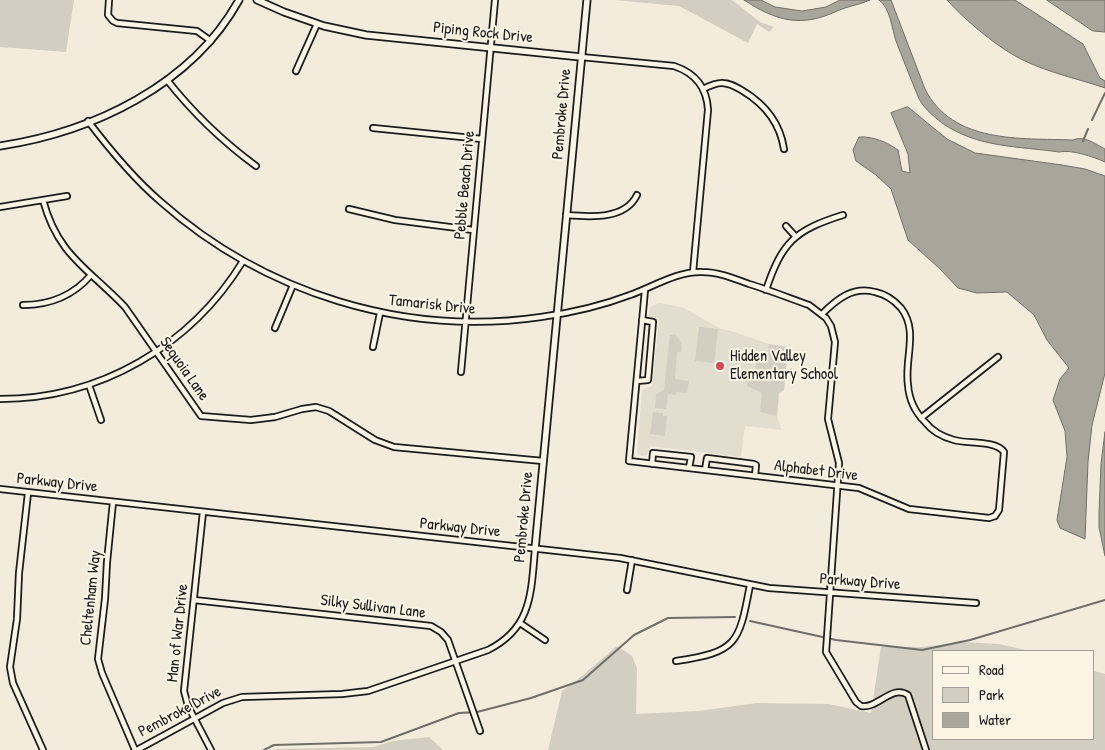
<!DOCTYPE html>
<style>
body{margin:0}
#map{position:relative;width:1105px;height:750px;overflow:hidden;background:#f3ecdd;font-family:"Patrick Hand",sans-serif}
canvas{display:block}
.legend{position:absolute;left:932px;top:650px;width:162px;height:90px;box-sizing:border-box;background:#fcf5e5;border:1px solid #a29e95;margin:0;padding:6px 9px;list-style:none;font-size:15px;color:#1c1c1c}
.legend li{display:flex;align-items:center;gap:10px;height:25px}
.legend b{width:25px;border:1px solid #a29e95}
</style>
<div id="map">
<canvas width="1105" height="750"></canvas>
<ul class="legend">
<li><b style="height:6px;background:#fcf5e5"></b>Road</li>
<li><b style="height:14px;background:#d3cec1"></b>Park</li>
<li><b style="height:14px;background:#aaa59b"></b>Water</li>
</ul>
</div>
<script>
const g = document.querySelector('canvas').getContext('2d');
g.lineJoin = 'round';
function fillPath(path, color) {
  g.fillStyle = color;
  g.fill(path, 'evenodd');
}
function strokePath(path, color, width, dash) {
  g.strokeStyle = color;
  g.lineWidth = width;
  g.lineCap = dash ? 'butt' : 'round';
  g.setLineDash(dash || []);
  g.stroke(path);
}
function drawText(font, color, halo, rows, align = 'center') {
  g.font = font + ' "Patrick Hand",sans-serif';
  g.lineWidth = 4;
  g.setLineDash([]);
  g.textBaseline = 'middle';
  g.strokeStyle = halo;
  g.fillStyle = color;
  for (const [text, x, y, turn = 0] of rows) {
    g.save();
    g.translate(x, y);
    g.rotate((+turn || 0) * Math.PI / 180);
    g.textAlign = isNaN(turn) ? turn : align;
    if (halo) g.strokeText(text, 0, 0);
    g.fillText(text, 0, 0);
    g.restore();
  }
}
fillPath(new Path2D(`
 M659,303l23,4 39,22 7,1 41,14 19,3 -4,43 -5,3 -2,23 5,14 -37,-4 -4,31 -91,-11 -3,9 -5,1 -5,-3 5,-63 10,-4 7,-65 -10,-4 1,-10z`), '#e3ddcf');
fillPath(new Path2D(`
 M0,0h74l-8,52 -66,-5z
 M614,0h118l28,22 14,5 -5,5 -12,-8 -9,19 -69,-37z
 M699,327l19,2 -4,34 -19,-2z
 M675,334c5,6 8,11 6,18h-4l-2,27 14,2 -2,12 -11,-1v3l-8,-1 -2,15 -11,-1 1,-13 8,-6 6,-54z
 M769,344l19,3 -4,43 -5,3 -2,23 -17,-4 2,-19 -15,-7 2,-16 6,1 2,-13h11z
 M653,412l10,1v3h4l-2,20 -15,-2z
 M964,642l35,2 31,7h-96v88h160v-68l11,3v76h-557l14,-59 14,-10 41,-35 15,10 5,12 -1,46 62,-3 59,-8 72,1 42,9 10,-66h40z
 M429,737l14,13h-169l3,-1 96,-2 20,-6z`), '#d3cec1');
const water = new Path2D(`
 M744,0h17l14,7 27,4 24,-4 14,-7h30c-11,5 -22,6 -33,11 -36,17 -61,10 -93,-11z
 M879,0h12l34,89c28,55 95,49 148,51 11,-5 22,4 32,9v13c-11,-5 -34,-13 -46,-10 -41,-6 -81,-4 -117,-29 -10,-8 -21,-17 -25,-29 -7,-17 -14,-35 -21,-53 -4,-12 -6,-34 -17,-41z
 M947,0h68l68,44 17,34 5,3v7c-26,-9 -55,-15 -80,-27 -26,-12 -59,-40 -78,-61z
 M1047,0h58v32l-12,-1z
 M908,107l39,32 28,14 87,12 23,4 20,7v197l-13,52 -4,37 -3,77 -25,-11 -3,-8 10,-63 -2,-26 -12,-31 7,-21 9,-11 -22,-28 -13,-25 -27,-23 -30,1 -19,-5 -18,-19 -32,-29 -17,-51 -15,-14 -20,-14 -3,-11 6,-13c13,-1 28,5 39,13l4,21 8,2 -2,-19 -17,-41z
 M1105,432v124l-6,-29v-14l2,-49z`);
fillPath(water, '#aaa59b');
strokePath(water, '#716e68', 1);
strokePath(new Path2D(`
 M1092,120l13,-27
 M1083,141l5,-12
 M750,621l86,19 86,10 48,-10 135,-40
 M264,750l10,-5 107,-3 78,-29 18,-1 54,-14 52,-18 51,-45 34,-17 67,-1`), '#716e68', 2);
const minor = new Path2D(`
 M109,0l-1,15 5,6 4,2 80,8 14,10
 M581,57l93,9c21,7 33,22 34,44l-15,162
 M296,71l21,-47
 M167,80c26,33 55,61 89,86
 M703,89c6,-3 12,-6 19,-6 8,0 14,4 21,8 23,14 37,32 41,58
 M88,121c22,29 45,57 73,81 103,91 243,135 380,115 30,-4 60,-11 89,-22 23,-8 47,-24 72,-23 16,0 31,6 47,12 20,6 40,14 60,21l17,13 5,8 4,16 -7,77 11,44 -13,189 30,50 5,4c17,3 31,-22 47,-11l18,55
 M373,128l109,11
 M43,200c15,56 45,68 82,107l76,109 50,4 24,-3 27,-8 14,-2 13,4 46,29 19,7 149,14
 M0,207l67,-11
 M349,209l46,11 78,10
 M566,215c24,2 59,5 71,-20
 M786,226l10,11
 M645,290l-16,171 230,27 50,21 80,9 6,-2
 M766,290c16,-48 29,-60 77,-75
 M23,305c27,0 50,-9 68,-30
 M822,314c15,-15 31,-28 53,-22 10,2 19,8 26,16 18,23 3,51 7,77 1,14 7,27 17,37 7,9 18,15 29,18 13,4 42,0 50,12l-5,58 -4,6
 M275,328l18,-43
 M373,347l7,-34
 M461,372l34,-372
 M637,381l11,-1 5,-58 -11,-2
 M89,385l12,35
 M0,399c100,0 191,-53 243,-138
 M921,418l77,-61
 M652,464l1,-11 38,4 -2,11
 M705,470l2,-12 47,6 2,1 -1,11
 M0,489l620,69 149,30 207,15
 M28,493l-9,80 -2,46 -7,48 3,16 30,67
 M113,502l-6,60 -2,37 -7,60 4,14 33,77
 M203,512l-19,179 4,15 23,44
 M627,590l5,-30
 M194,600l237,26 10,6 7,8 32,91
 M520,623l25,17
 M676,661c61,-9 63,-17 74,-76
 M137,750l86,-47 19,-6 100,-3 26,-3 120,-41c44,-22 43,-57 47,-101`);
const tertiary = new Path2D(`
 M257,0l27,12 40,14 42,9 215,22
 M0,146c93,-14 192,-61 239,-146
 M535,549l52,-549`);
strokePath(minor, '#1c1c1c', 8);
strokePath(tertiary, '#1c1c1c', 9);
strokePath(minor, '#fcf5e5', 4.5);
strokePath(tertiary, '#fcf5e5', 5.5);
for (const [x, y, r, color] of [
 [720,366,5,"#d1495b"]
]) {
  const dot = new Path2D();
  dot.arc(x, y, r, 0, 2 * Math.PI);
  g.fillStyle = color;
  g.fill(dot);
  strokePath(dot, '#fcf5e5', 2);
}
drawText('16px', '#1c1c1c', '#fcf5e5', [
 ["Piping Rock Drive",483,33,6],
 ["Pembroke Drive",562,114,-85],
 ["Pebble Beach Drive",465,185,-85],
 ["Tamarisk Drive",432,305,6],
 ["Sequoia Lane",184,369,55],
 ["Alphabet Drive",816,471,7],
 ["Parkway Drive",57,483,6],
 ["Pembroke Drive",524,517,-85],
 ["Parkway Drive",460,528,6],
 ["Parkway Drive",860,582,4],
 ["Cheltenham Way",91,598,-84],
 ["Silky Sullivan Lane",373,607,7],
 ["Man of War Drive",178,633,-84],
 ["Pembroke Drive",180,712,-28]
]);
drawText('16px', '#1c1c1c', '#fcf5e5', [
 ["Hidden Valley",730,357],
 ["Elementary School",730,375]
], 'left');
</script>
